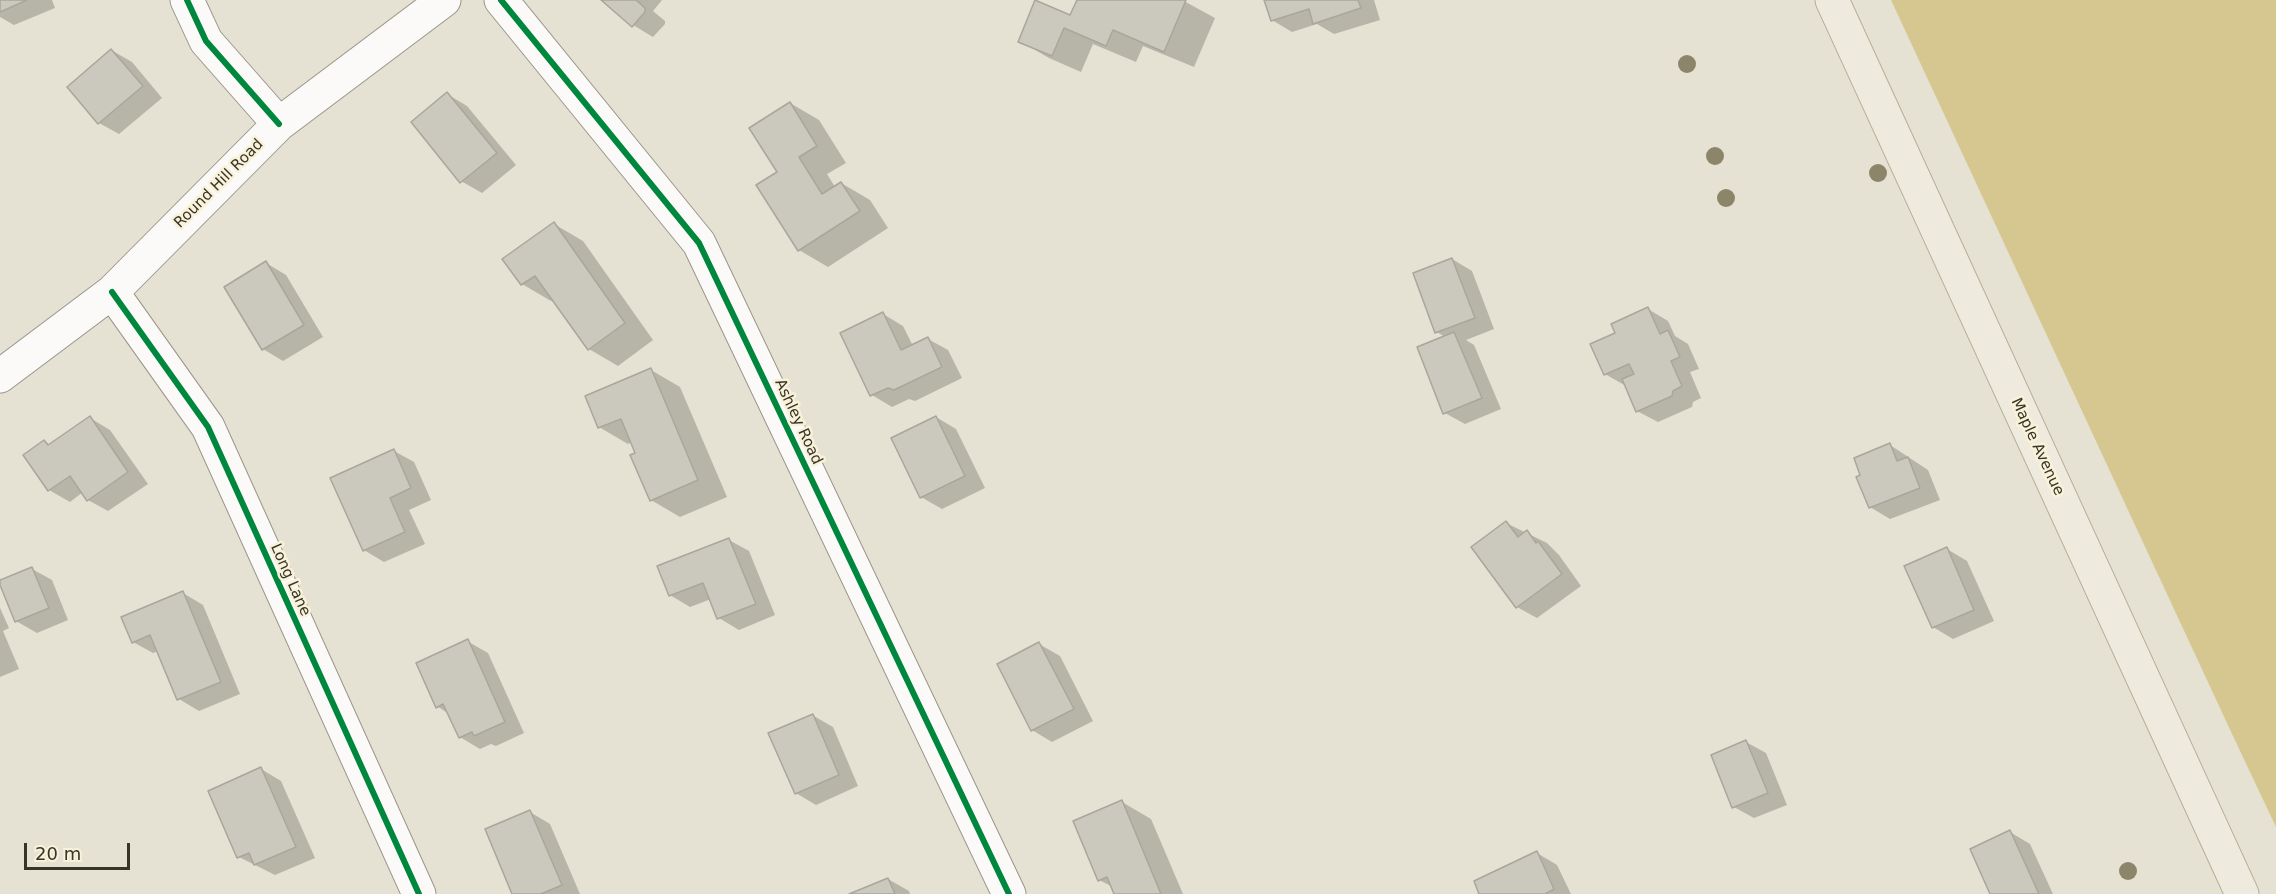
<!DOCTYPE html>
<style>
body{margin:0}
#map{position:relative;width:2276px;height:894px;overflow:hidden;background:#e5e1d3;font-family:"DejaVu Sans",sans-serif}
canvas{display:block}
.scale{position:absolute;left:24px;top:843px;width:106px;height:27px;box-sizing:border-box;border:3px solid #37342a;border-top:0;padding-left:8px;font-size:18px;line-height:21px;white-space:nowrap;color:#37342a;-webkit-text-stroke:4px #f9f2d9;paint-order:stroke}
</style>
<div id="map">
<canvas width="2276" height="894"></canvas>
<div class="scale">20 m</div>
</div>
<script>
const g = document.querySelector('canvas').getContext('2d');
g.lineJoin = 'round';
function fillPath(path, color) {
  g.fillStyle = color;
  g.fill(path, 'evenodd');
}
function strokePath(path, color, width, dash) {
  g.strokeStyle = color;
  g.lineWidth = width;
  g.lineCap = dash ? 'butt' : 'round';
  g.setLineDash(dash || []);
  g.stroke(path);
}
function drawText(font, color, halo, rows, align = 'center') {
  g.font = font + ' "DejaVu Sans",sans-serif';
  g.lineWidth = 5;
  g.setLineDash([]);
  g.textBaseline = 'middle';
  g.strokeStyle = halo;
  g.fillStyle = color;
  for (const [text, x, y, turn = 0] of rows) {
    g.save();
    g.translate(x, y);
    g.rotate((+turn || 0) * Math.PI / 180);
    g.textAlign = isNaN(turn) ? turn : align;
    if (halo) g.strokeText(text, 0, 0);
    g.fillText(text, 0, 0);
    g.restore();
  }
}
fillPath(new Path2D(`
 M1891,0h385v827l-43,-91z`), '#d6c790');
fillPath(new Path2D(`
 M0,0h52l3,8 -41,17 -14,-8z
 M603,0h59l-9,11 12,10v3l-12,13 -20,-12z
 M1078,0h104l33,18 -21,49 -51,-21 -7,16 -43,-18 -12,28 -32,-14 -29,-17 51,-24z
 M1266,0h108l6,20 -46,14 -17,-10 -25,8 -20,-12z
 M111,50l21,12 30,36 -43,36 -20,-11z
 M447,94l20,12 49,59 -34,28 -21,-12z
 M790,103l29,17 27,43 -19,11 8,13 6,-4 29,17 18,28 -60,39 -29,-17z
 M554,224l29,17 70,99 -35,26 -29,-17 -35,-50 -3,2 -29,-17z
 M1452,259l20,12 22,58 -28,11 8,5 27,64 -36,15 -20,-11v-76l-8,-5z
 M266,263l20,12 37,62 -40,24 -20,-12z
 M1648,309l20,12 7,15 13,8 11,25 -9,3 11,26 -8,4 -1,5 -34,15 -21,-11 -11,-25 -21,-12 12,-40z
 M883,314l20,12 10,20 15,-7 20,11 14,28 -47,23 -6,-2 -17,8 -20,-12z
 M651,370l29,17 47,110 -47,20 -29,-17 -19,-58 -4,2 -29,-17z
 M936,417l20,12 29,59 -43,21 -21,-12z
 M90,418l20,12 38,54 -40,27 -20,-11 -5,-8 -13,10 -21,-12 -5,-49 6,4z
 M1890,445l38,25 12,30 -50,19 -20,-12z
 M394,451l20,11 17,38 -22,10 16,34 -41,18 -20,-12z
 M1506,523l41,20 12,12 22,31 -44,32 -20,-11z
 M729,540l20,11 26,64 -36,15 -20,-12 -8,-19 -21,8 -20,-12z
 M1947,549l20,12 27,60 -41,18 -20,-12z
 M32,569l20,11 16,40 -31,13 -21,-12z
 M183,593l20,12 37,89 -41,17 -20,-12 -21,-48 -5,2 -20,-11z
 M0,608l9,20 -6,3 16,38 -19,8z
 M467,641l21,12 36,80 -28,13 -5,-2 -11,5 -20,-12 -11,-23 -12,-8z
 M1039,644l21,12 33,65 -41,21 -20,-12z
 M812,715l21,12 25,59 -42,19 -20,-12z
 M1746,742l20,11 21,52 -33,13 -20,-11z
 M261,769l20,12 34,77 -40,17 -36,-18z
 M1122,802l29,17 32,75h-67l-3,-7 -14,-7z
 M530,812l20,12 30,70h-66z
 M2010,832l20,12 23,50h-61z
 M1537,853l20,12 14,29h-90z
 M888,879l21,12 1,3h-57z`), '#0003');
const building = new Path2D(`
 M0,0h27l-27,12z
 M601,0h35l9,8v4l-13,15z
 M1035,0l35,15 7,-15h109l-22,52 -51,-22 -7,16 -42,-18 -12,28 -34,-14z
 M1264,0h94l3,8 -48,16 -4,-15 -38,12z
 M111,49l32,37 -45,38 -31,-37z
 M447,92l50,61 -37,30 -49,-61z
 M790,102l27,44 -18,11 23,37 19,-12 19,29 -62,40 -42,-66 21,-13 -28,-44z
 M554,222l71,101 -37,27 -53,-74 -14,9 -19,-26z
 M1452,258l23,60 -40,15 -22,-60z
 M266,261l38,64 -42,25 -38,-63z
 M1648,307l12,27 8,-4 12,27 -9,4 11,25 -9,5 -1,5 -36,16 -14,-33 12,-5 -5,-10 -25,11 -14,-31 25,-11 -4,-9z
 M883,312l18,38 27,-13 14,30 -48,23 -6,-2 -18,8 -30,-63z
 M1454,332l28,66 -39,16 -26,-67z
 M651,368l47,112 -48,21 -20,-46 5,-2 -14,-34 -23,9 -13,-32z
 M90,416l38,56 -41,29 -17,-25 -22,15 -25,-36 21,-15 4,5z
 M936,416l29,60 -45,22 -29,-60z
 M1890,443l7,18 11,-4 12,31 -51,20 -13,-31 4,-2 -6,-17z
 M394,449l17,39 -21,10 15,34 -42,19 -33,-73z
 M1506,521l12,16 9,-7 9,13 2,-2 24,33 -46,34 -45,-61z
 M729,538l27,66 -39,15 -14,-36 -34,13 -12,-30z
 M1947,547l27,63 -42,18 -28,-62z
 M32,567l17,41 -34,14 -15,-37v-5z
 M183,591l38,91 -44,18 -27,-65 -18,8 -11,-26z
 M468,639l37,83 -31,14 -2,-4 -13,6 -16,-34 -7,4 -20,-45z
 M1039,642l35,67 -43,22 -34,-67z
 M813,714l26,61 -44,19 -27,-61z
 M1746,740l22,53 -36,15 -21,-53z
 M261,767l35,80 -42,18 -5,-12 -12,5 -29,-67z
 M1122,800l39,94h-47l-7,-17 -9,4 -25,-60z
 M530,810l32,75 -21,9h-29l-27,-65z
 M2010,830l29,64h-49l-20,-45z
 M1537,851l17,38 -9,5h-66l-5,-13z
 M888,878l7,16h-46z`);
fillPath(building, '#cbc8bd');
strokePath(building, '#a9a69b', 1.5);
const minor = new Path2D(`
 M187,0l19,41 73,83
 M501,0l198,243 310,651
 M112,292l96,135 211,467
 M0,376l112,-84 167,-168 165,-124`);
const major = new Path2D(`
 M1832,0l410,894`);
strokePath(minor, '#99968b', 35);
strokePath(major, '#b4ad96', 35);
strokePath(minor, '#fbfaf8', 33);
strokePath(major, '#eeeade', 33);
strokePath(new Path2D(`
 M187,0l19,41 73,83
 M501,0l198,243 310,651
 M112,292l96,135 211,467`), '#00873e', 6);
g.fillStyle = '#8c8569';
for (const [x, y] of [
 [1687,64],
 [1715,156],
 [1878,173],
 [1726,198],
 [2128,871]
]) {
  g.beginPath();
  g.arc(x, y, 9, 0, 2 * Math.PI);
  g.fill();
}
drawText('15px', '#37342a', '#f9f2d9', [
 ["Round Hill Road",219,184,-45],
 ["Ashley Road",798,422,65],
 ["Maple Avenue",2037,447,65],
 ["Long Lane",290,580,66]
]);
</script>
